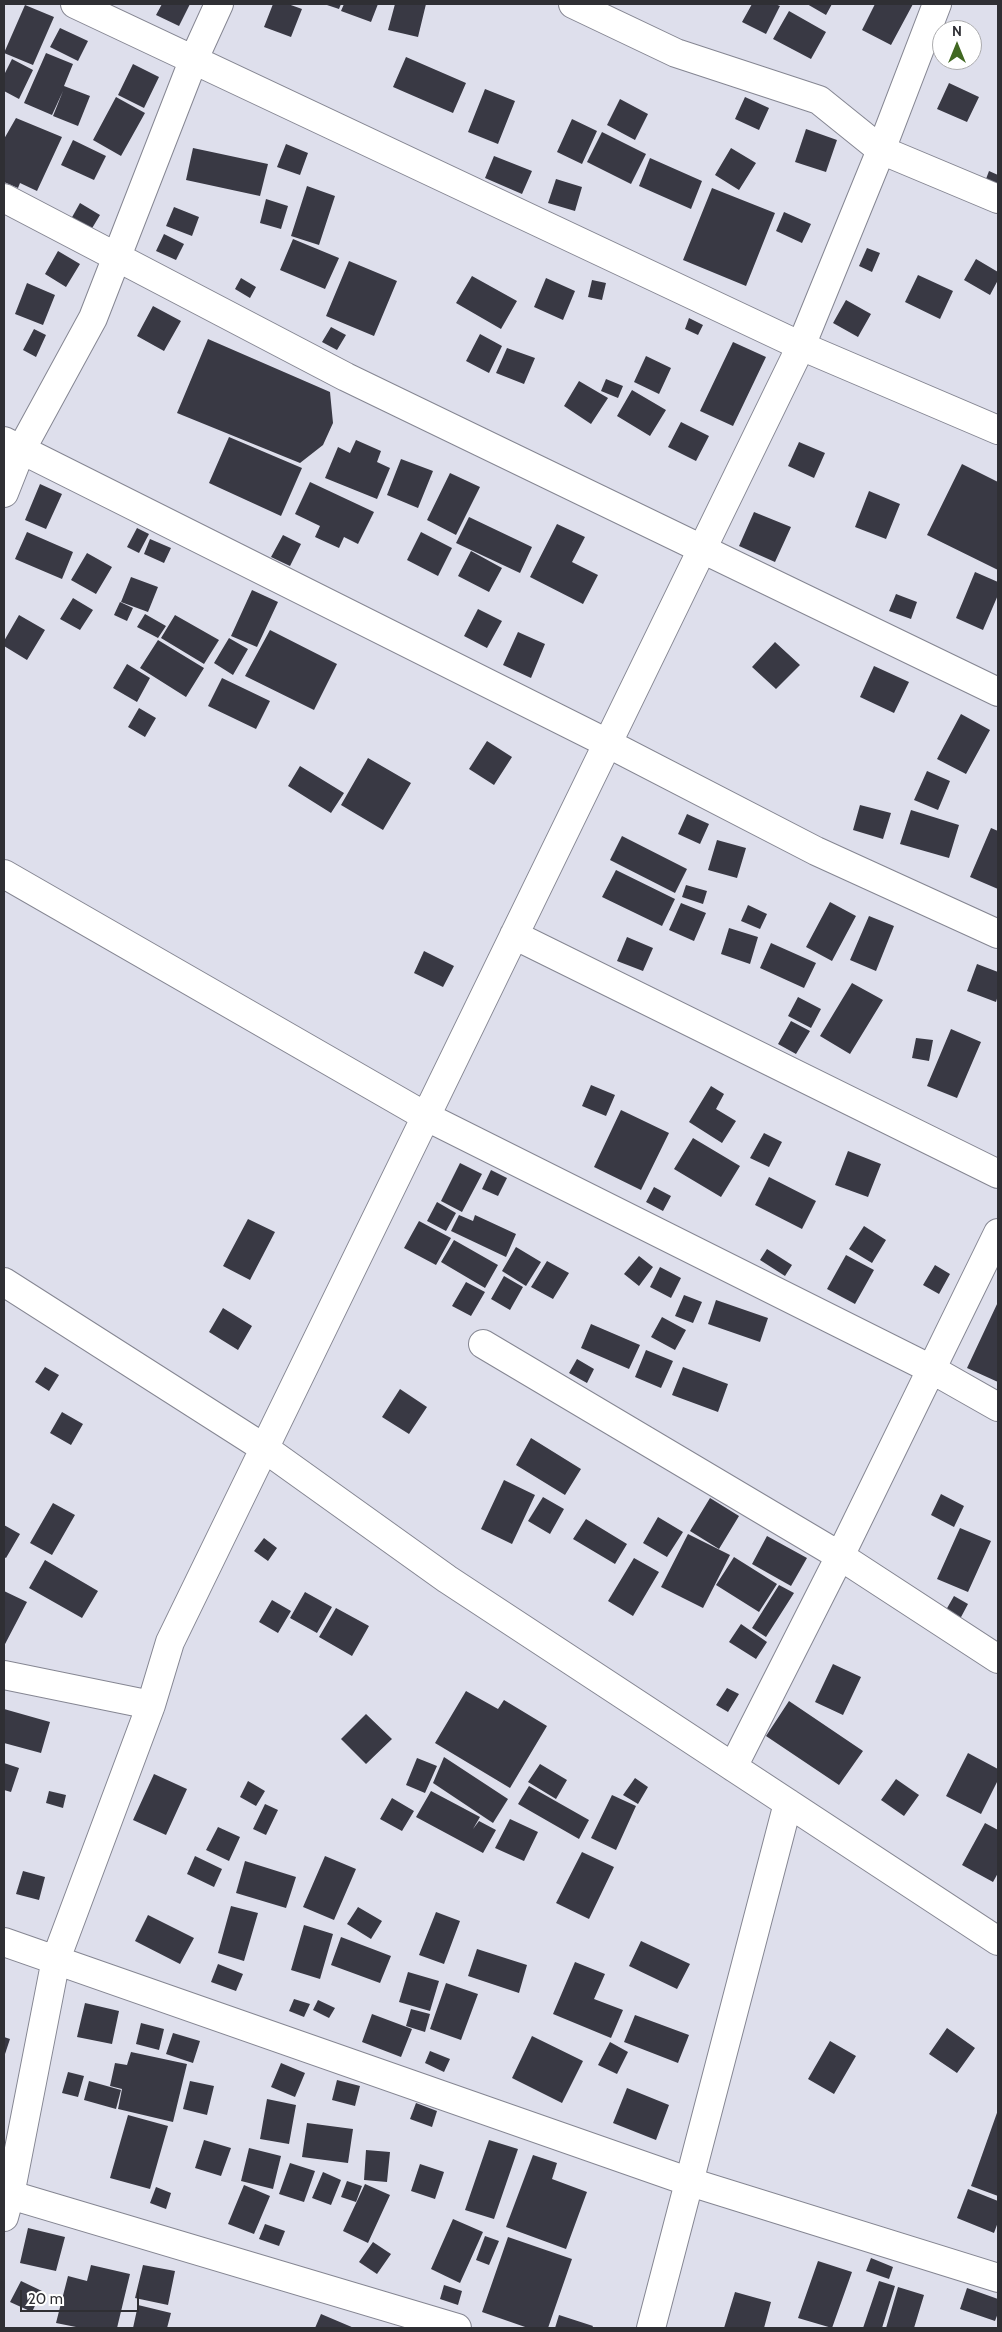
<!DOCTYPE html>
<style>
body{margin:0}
#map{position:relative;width:1002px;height:2332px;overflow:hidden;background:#dedfec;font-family:Cabin,sans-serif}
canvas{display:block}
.frame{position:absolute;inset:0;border:5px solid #2f2f34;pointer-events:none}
.north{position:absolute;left:932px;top:20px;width:50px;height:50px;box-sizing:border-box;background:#fff;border:1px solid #acacae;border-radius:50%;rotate:0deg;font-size:14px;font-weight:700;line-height:20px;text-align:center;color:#2f2f34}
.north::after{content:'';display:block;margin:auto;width:18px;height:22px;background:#416822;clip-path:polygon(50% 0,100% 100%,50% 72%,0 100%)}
.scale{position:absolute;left:20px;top:2290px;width:119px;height:22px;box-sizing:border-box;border:2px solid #2f2f34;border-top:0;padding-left:6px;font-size:15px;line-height:18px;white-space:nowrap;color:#2f2f34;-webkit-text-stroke:4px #fff;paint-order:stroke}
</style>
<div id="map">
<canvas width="1002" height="2332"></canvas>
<div class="frame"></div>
<div class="north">N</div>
<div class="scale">20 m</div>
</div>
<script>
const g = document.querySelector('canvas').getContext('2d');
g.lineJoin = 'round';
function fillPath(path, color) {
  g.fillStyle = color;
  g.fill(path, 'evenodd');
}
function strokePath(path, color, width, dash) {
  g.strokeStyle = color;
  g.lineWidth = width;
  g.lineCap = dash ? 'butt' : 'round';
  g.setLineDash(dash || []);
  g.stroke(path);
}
fillPath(new Path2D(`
 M162,4h28l-11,22 -23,-11z
 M273,4h15l14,5 -11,28 -27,-10z
 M324,4h17l-2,5z
 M344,4h34l-7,18 -30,-11z
 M395,4h31l-8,33 -30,-7z
 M752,4h23l5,2 -14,28 -24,-12z
 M807,4h25l-6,11z
 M875,4h38l-22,41 -29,-15z
 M25,5l29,12 -21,48 -29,-12z
 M789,11l37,21 -15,27 -38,-20z
 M60,28l28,13 -10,20 -28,-14z
 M46,53l27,11 -9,22 26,10 -12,30 -25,-10 10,-25 -11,24 -28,-12z
 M406,57l60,26 -13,30 -60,-26z
 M12,59l21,11 -14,29 -15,-8v-16z
 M133,64l26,13 -15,31 -26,-13z
 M949,83l30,14 -12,25 -30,-13z
 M485,89l30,12 -17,43 -30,-12z
 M116,97l29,16 -24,43 -28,-16z
 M745,97l24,11 -10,22 -24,-11z
 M620,99l28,15 -13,26 -28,-15z
 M16,118l46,19 -25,54 -17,-8 -2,5 -14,-6v-43z
 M572,119l25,12 -15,33 -25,-12z
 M806,129l31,11 -11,32 -31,-10z
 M602,132l44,22 -15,30 -44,-22z
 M73,140l33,16 -12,24 -33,-15z
 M286,144l22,9 -8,22 -23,-8z
 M193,148l75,16 -8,32 -74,-16z
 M731,148l25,15 -17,27 -24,-15z
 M494,156l38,15 -10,23 -37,-16z
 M650,158l52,23 -11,28 -52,-23z
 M989,171l9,4v9l-12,-5z
 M556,179l26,8 -7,24 -27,-8z
 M307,186l28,10 -16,49 -28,-9z
 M712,188l63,25 -29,73 -63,-26z
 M266,199l22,7 -7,23 -21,-6z
 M80,203l20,12 -9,15 -20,-11z
 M174,207l25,10 -7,19 -26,-10z
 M784,212l27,12 -9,19 -26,-12z
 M164,234l20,10 -8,16 -20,-9z
 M293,239l46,19 -14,31 -45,-19z
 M867,248l13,5 -8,19 -13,-6z
 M58,251l22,13 -14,23 -21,-13z
 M976,259l22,13v8l-8,15 -26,-15z
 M349,261l48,20 -23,55 -48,-20z
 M918,275l35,16 -13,28 -35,-17z
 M472,276l45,25 -16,28 -45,-26z
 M241,278l15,9 -6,11 -15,-9z
 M546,278l29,13 -12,29 -29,-13z
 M592,280l14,3 -4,17 -14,-3z
 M27,283l28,12 -12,30 -28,-11z
 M846,300l25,14 -13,23 -25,-14z
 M153,306l28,15 -17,30 -27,-15z
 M689,318l14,7 -5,10 -13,-6z
 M331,327l15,8 -9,15 -15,-8z
 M34,329l12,6 -10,22 -13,-7z
 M480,334l22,12 -13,27 -23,-12z
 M208,339l122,53 3,31 -10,22 -23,18 -123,-50z
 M733,342l33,15 -33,69 -33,-15z
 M507,348l28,10 -11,26 -28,-11z
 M646,356l25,12 -12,26 -25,-12z
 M606,379l17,7 -5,12 -17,-7z
 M579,381l29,17 -17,26 -27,-18z
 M632,390l34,20 -16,26 -33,-20z
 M681,422l28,14 -13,25 -28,-14z
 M229,437l73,31 -21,48 -72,-33z
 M356,440l25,11 -4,11 13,6 -13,31 -52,-21 13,-31 12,6z
 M799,442l26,11 -11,25 -26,-12z
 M401,459l32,12 -15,37 -31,-13z
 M962,464l36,18v88l-71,-35z
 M450,473l30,14 -24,48 -29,-15z
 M310,482l64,30 -16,32 -14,-7 -5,11 -24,-11 5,-11 -25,-12z
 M40,484l22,10 -16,35 -21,-9z
 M869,491l31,13 -14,35 -31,-12z
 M754,512l37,15 -16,35 -36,-16z
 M469,517l63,30 -12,26 -64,-30z
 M557,524l28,13 -13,25 26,13 -15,29 -53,-27z
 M137,528l12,6 -10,19 -12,-6z
 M27,532l46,20 -11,27 -47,-20z
 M421,532l31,16 -14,28 -31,-16z
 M283,535l18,9 -11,22 -19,-9z
 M150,539l21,9 -7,15 -20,-9z
 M471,551l31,17 -13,24 -31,-16z
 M87,553l25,14 -16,27 -25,-14z
 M975,572l23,10v13l-15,35 -27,-12z
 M131,577l27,10 -10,25 -27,-10z
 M252,590l26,12 -21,45 -26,-11z
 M896,594l21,8 -6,17 -22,-8z
 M73,598l20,12 -13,20 -20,-11z
 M120,602l13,6 -6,13 -13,-6z
 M478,609l24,12 -15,27 -23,-12z
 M145,614l21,12 -8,12 -21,-11z
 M19,615l26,15 -18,30 -23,-14v-5z
 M175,615l44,25 -15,24 -43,-26z
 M270,630l67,34 -23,46 -69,-34z
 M518,632l27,12 -14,34 -28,-13z
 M229,638l19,11 -15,26 -19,-12z
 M158,640l46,28 -18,29 -46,-29z
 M775,642l25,23 -24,24 -24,-22z
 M127,664l23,14 -13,24 -24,-14z
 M874,666l35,16 -15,31 -34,-16z
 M222,678l48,23 -14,28 -48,-23z
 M139,708l17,10 -11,19 -17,-10z
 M961,714l29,16 -24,44 -29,-15z
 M487,741l25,16 -18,28 -25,-16z
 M368,758l43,25 -28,47 -42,-25z
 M300,766l44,27 -13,20 -43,-27z
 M927,771l23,10 -12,29 -24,-10z
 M860,805l31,8 -8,26 -30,-9z
 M911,810l48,15 -10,33 -49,-14z
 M687,814l22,10 -9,20 -22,-10z
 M991,828l7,3v58l-28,-12z
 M622,836l65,33 -12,24 -65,-33z
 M717,840l29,8 -9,30 -29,-8z
 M616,870l59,29 -13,27 -60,-29z
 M686,885l21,6 -4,13 -21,-7z
 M830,902l26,14 -24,45 -26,-14z
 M681,903l25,10 -12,28 -25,-11z
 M748,905l19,9 -7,15 -19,-8z
 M869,916l25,10 -18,45 -26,-11z
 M729,928l29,9 -8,27 -29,-10z
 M627,937l26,11 -10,23 -26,-10z
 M771,943l45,20 -12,25 -44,-20z
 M424,951l30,15 -11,21 -29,-14z
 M977,964l21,8v23l-2,7 -29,-11z
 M852,983l31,17 -33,54 -30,-18z
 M798,997l23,12 -10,19 -23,-12z
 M791,1021l19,10 -14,23 -18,-10z
 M951,1029l30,13 -24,56 -30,-12z
 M916,1038l17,2 -4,21 -17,-3z
 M591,1085l24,10 -9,21 -24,-10z
 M711,1086l13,8 -8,15 20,12 -14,22 -33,-21z
 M621,1110l48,23 -28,57 -47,-23z
 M764,1133l18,9 -13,25 -19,-9z
 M693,1138l47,28 -19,31 -47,-28z
 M848,1151l33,13 -13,33 -33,-12z
 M460,1163l22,11 -20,38 -21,-11z
 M491,1170l16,8 -9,18 -16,-7z
 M769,1177l47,24 -14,28 -47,-24z
 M654,1187l17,9 -8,15 -17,-9z
 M437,1202l19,11 -10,18 -19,-10z
 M459,1215l14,6 2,-6 41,19 -10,23 -55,-26z
 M248,1219l27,13 -25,48 -27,-14z
 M419,1221l32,17 -15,27 -32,-17z
 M864,1226l22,14 -14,23 -23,-14z
 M454,1240l44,25 -13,23 -44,-26z
 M516,1247l25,15 -15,24 -24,-15z
 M767,1249l25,16 -7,11 -25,-16z
 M846,1255l28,15 -19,34 -28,-15z
 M639,1256l14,11 -14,19 -15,-12z
 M547,1261l22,12 -16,26 -22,-12z
 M935,1265l15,9 -11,20 -16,-9z
 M660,1267l21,11 -10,20 -21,-11z
 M504,1276l19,11 -13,23 -19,-11z
 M466,1282l19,10 -14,24 -19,-10z
 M684,1295l18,7 -9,21 -18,-7z
 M716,1300l52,18 -8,24 -52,-18z
 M998,1302v80l-31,-14z
 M223,1308l29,18 -14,24 -29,-18z
 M662,1317l24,13 -11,20 -24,-13z
 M591,1324l49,21 -11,24 -48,-21z
 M646,1350l27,11 -12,27 -26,-11z
 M577,1359l17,10 -7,14 -18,-10z
 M45,1367l14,8 -10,16 -14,-9z
 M683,1367l45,17 -10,28 -46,-17z
 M400,1389l27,18 -18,27 -27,-17z
 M62,1412l21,12 -12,21 -21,-12z
 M531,1438l50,31 -16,26 -49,-30z
 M504,1480l31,15 -23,49 -31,-15z
 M941,1494l23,12 -10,21 -23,-12z
 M543,1497l21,12 -14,25 -22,-13z
 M710,1498l29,18 -20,33 -29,-18z
 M53,1503l22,12 -23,40 -22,-12z
 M658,1517l25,15 -16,25 -24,-14z
 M586,1519l41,25 -12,20 -42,-25z
 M4,1525l16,9 -14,24 -2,-1z
 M960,1528l31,13 -23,51 -31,-13z
 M688,1534l42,21 -27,53 -42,-21z
 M767,1536l40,22 -16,28 -39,-22z
 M264,1538l13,10 -9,13 -14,-10z
 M734,1557l43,27 -18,28 -43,-27z
 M634,1558l25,14 -26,44 -25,-15z
 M45,1560l53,31 -16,27 -53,-30z
 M779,1585l15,8 -28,44 -14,-9z
 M4,1591l23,11 -23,44z
 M305,1592l27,15 -15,26 -27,-15z
 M954,1596l14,8 -8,15 -14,-9z
 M272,1600l19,11 -13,22 -19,-11z
 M336,1608l33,18 -17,30 -33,-19z
 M741,1624l26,18 -11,17 -27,-17z
 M833,1664l28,13 -18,38 -28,-13z
 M727,1688l12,6 -11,18 -12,-7z
 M466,1691l32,18 6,-9 43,26 -37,62 -75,-45z
 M789,1701l74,50 -24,34 -73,-49z
 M4,1709l46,13 -9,31 -37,-10z
 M366,1714l26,25 -26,25 -25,-25z
 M968,1753l30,16v11l-17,34 -35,-18z
 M444,1757l64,42 -15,24 -60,-40z
 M417,1758l20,8 -12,27 -19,-8z
 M4,1763l15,5 -8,24 -7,-2z
 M540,1764l27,16 -11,19 -28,-17z
 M154,1774l33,15 -21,46 -33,-15z
 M635,1778l13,9 -10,17 -15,-9z
 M896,1779l23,16 -15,21 -23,-16z
 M248,1781l17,10 -9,15 -16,-9z
 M529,1786l60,34 -10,19 -61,-35z
 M49,1791l17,4 -3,13 -17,-5z
 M431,1791l49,26 -7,12 6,-8 17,9 -13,23 -67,-36z
 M612,1795l24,11 -20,44 -25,-12z
 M392,1798l22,13 -12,20 -22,-12z
 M265,1804l13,6 -12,25 -13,-6z
 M510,1819l28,13 -14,29 -29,-13z
 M985,1823l13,7v43l-5,9 -31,-17z
 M218,1827l22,10 -11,24 -23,-11z
 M582,1852l32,15 -25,52 -33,-16z
 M195,1856l27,13 -8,18 -27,-13z
 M325,1856l31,13 -22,51 -31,-13z
 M245,1861l51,16 -10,31 -50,-15z
 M23,1871l22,6 -6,23 -23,-6z
 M231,1906l27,7 -14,48 -26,-8z
 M358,1907l24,14 -11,18 -24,-15z
 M436,1912l24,9 -16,43 -25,-9z
 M148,1915l46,23 -14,26 -45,-23z
 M304,1925l29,9 -13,45 -29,-9z
 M341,1937l50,19 -11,27 -49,-18z
 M641,1941l49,23 -13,25 -48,-23z
 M477,1949l50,16 -8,28 -51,-17z
 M575,1962l30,12 -11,25 29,11 -12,28 -58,-24z
 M218,1964l25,10 -7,17 -25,-9z
 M408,1972l31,9 -9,30 -31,-9z
 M446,1983l32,11 -17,46 -31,-11z
 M294,1999l16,5 -6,13 -15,-6z
 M318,2000l17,8 -6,10 -16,-8z
 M85,2003l34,8 -7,33 -35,-7z
 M411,2009l19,5 -5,18 -19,-6z
 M372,2014l40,15 -11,28 -39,-15z
 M635,2015l54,20 -11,28 -54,-21z
 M141,2023l23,6 -5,21 -23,-6z
 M947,2028l28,20 -18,25 -28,-19z
 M173,2033l27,8 -7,22 -27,-9z
 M532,2036l51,25 -21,42 -50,-25z
 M4,2037l6,2 -6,18z
 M830,2041l26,15 -22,38 -26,-15z
 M610,2042l18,10 -11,22 -19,-9z
 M430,2051l20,8 -6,13 -19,-9z
 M131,2052l56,12 -14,58 -55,-13 4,-20 -12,-3 5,-23 12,2z
 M281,2063l24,10 -10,24 -24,-10z
 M68,2072l16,4 -6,21 -16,-4z
 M337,2080l23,6 -5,20 -23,-6z
 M89,2081l32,9 -5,19 -32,-9z
 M190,2081l24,5 -7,29 -24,-6z
 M627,2088l42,17 -13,35 -43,-17z
 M267,2099l29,6 -7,39 -29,-5z
 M416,2103l21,8 -5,16 -22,-8z
 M998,2110v86l-27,-10z
 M128,2115l40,11 -18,63 -40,-11z
 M307,2123l46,6 -5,34 -46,-6z
 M204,2140l27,8 -10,28 -26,-8z
 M489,2140l29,9 -24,70 -29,-9z
 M249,2148l32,8 -8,33 -32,-8z
 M366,2150l24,2 -3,30 -23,-2z
 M533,2155l24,8 -5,16 35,13 -21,57 -60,-22z
 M290,2163l25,8 -11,31 -25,-8z
 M420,2164l24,8 -9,27 -24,-8z
 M323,2172l18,8 -10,25 -19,-7z
 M347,2181l15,5 -6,16 -15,-5z
 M365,2184l25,11 -22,48 -25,-12z
 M244,2185l26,11 -16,38 -26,-10z
 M156,2187l15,6 -5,16 -16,-6z
 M968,2189l30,12v21l-4,11 -37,-15z
 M453,2219l30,13 -23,51 -29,-14z
 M265,2224l20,7 -6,15 -20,-7z
 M28,2228l37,9 -9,34 -36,-8z
 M485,2236l14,5 -10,24 -13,-5z
 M508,2237l64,22 -24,69h-20l-46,-16z
 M373,2242l18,12 -14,20 -18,-12z
 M871,2258l22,9 -4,12 -23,-8z
 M818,2261l34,11 -20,56 -34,-10z
 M91,2265l39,9 -13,54h-36l-25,-5 12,-47 19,5z
 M143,2265l32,6 -7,34 -33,-7z
 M21,2281l21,10 -10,21 -22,-10z
 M879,2281l16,5 -13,42h-19z
 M444,2285l18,6 -4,14 -18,-6z
 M898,2287l26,8 -10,33h-28z
 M967,2288l31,11v14l-3,8 -35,-12z
 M735,2292l36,10 -7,26h-40z
 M138,2305l33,8 -4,15h-34z
 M321,2314l33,14h-39z
 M559,2315l34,11 -1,2h-37z`), '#393944');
const street = new Path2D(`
 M75,4l726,342 197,84
 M573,4l103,49 143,47 62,50 117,49
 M4,198l342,179 652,315
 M4,441l603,302 209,108 182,83
 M4,493l17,-43 72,-132 100,-257 26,-57
 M4,874l421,242 506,253 67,38
 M514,935l484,239
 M4,1282l260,166 183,131 551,362
 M483,1344l357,212 158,103
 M4,1675l147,30
 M733,1767l107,-211 158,-323
 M4,1942l686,240 308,96
 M4,2193l453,135
 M4,2217l6,-22 46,-236 95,-254 19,-63 631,-1296 80,-196 56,-146
 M651,2328l137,-525`);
strokePath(street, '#858692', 30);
strokePath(street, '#fff', 28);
</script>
